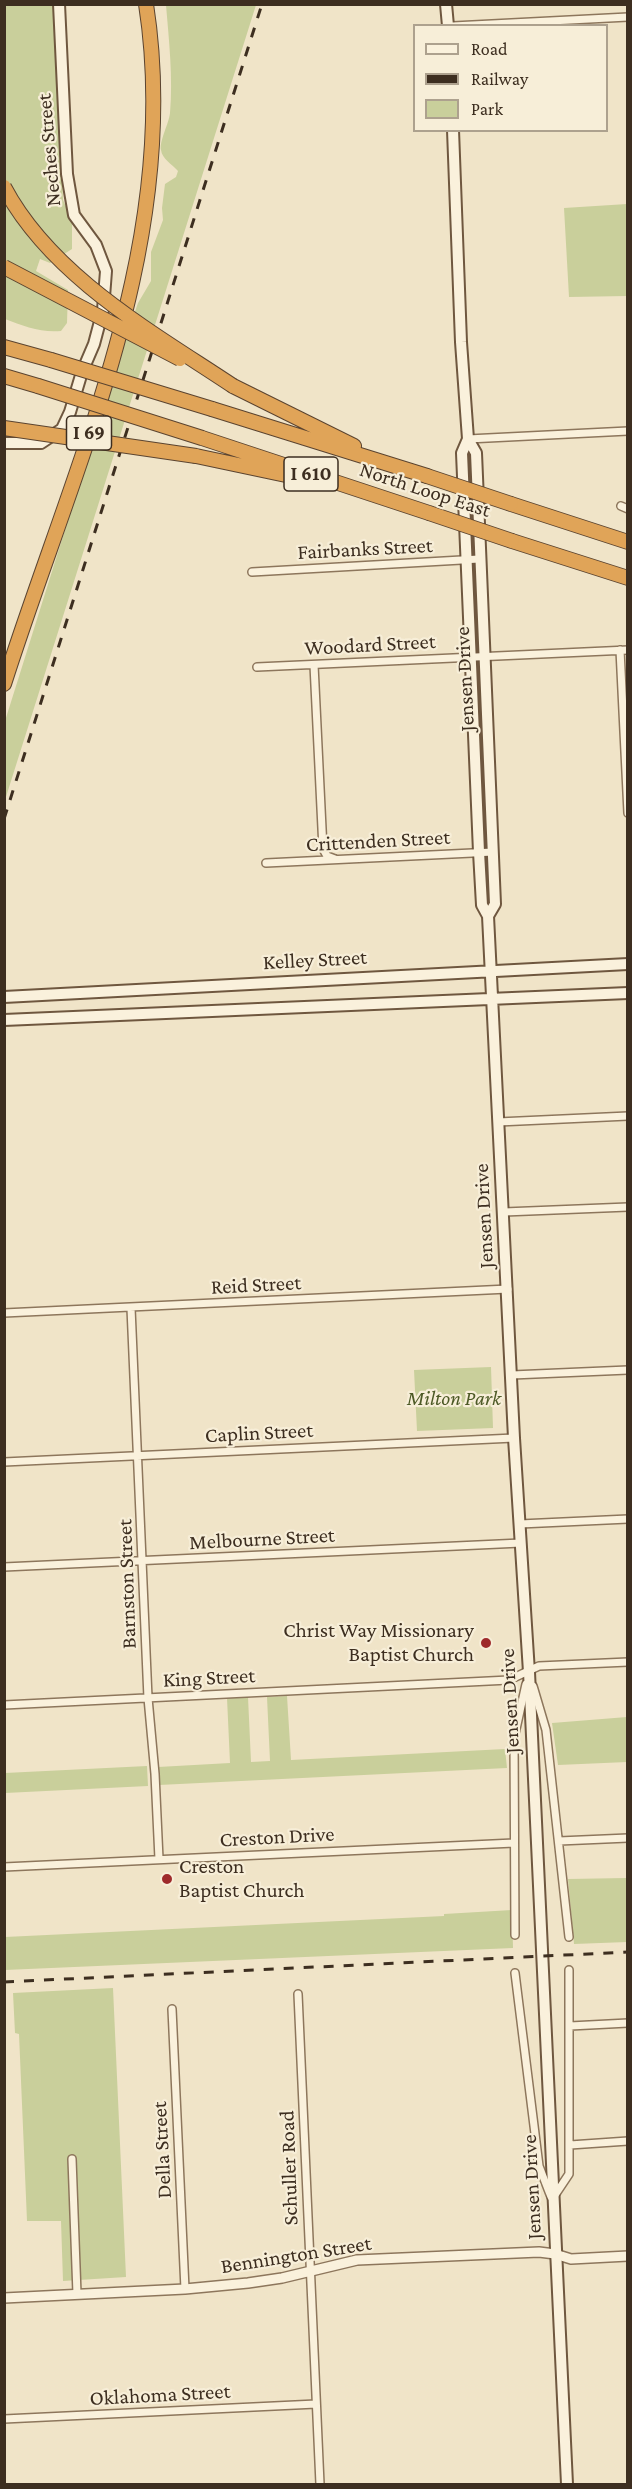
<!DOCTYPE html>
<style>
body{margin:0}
#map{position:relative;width:632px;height:2489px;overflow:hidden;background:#f0e4c8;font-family:"Crimson Pro",serif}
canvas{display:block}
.frame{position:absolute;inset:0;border:6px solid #3d2e20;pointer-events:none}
.legend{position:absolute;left:413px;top:24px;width:195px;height:108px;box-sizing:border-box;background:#f7eed8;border:2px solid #ada18e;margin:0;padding:8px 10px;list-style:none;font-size:18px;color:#3d2e20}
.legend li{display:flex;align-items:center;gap:12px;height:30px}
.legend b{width:30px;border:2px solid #ada18e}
</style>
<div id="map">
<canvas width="632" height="2489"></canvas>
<div class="frame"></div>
<ul class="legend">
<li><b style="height:8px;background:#faf1dc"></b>Road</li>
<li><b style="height:8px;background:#3d2e20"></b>Railway</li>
<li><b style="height:16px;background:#c9cf9b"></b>Park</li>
</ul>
</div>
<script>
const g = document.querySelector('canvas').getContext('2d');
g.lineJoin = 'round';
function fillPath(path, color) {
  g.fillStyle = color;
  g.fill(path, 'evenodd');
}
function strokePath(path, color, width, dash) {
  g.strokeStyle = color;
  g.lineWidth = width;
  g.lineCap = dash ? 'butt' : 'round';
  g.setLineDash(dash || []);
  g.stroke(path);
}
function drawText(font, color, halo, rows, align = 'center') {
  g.font = font + ' "Crimson Pro",serif';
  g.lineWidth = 4.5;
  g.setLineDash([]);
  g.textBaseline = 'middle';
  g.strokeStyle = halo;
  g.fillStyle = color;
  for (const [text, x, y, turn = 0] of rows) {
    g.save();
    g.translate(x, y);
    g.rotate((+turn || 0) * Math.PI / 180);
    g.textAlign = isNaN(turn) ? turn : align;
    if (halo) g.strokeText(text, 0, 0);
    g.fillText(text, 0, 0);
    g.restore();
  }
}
fillPath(new Path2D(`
 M4,5h50l9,195 9,20v29l-22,14 -10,-4 -4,12 32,19 -1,33 -6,8c-20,2 -38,-5 -56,-12z
 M166,5h90l-251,795v-79l114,-363 19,-55 13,-22v-29l12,-32 -1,-12 3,-24 11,-7 2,-6c-6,-7 -16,-12 -17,-21 -2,-8 8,-27 9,-37 3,-36 -1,-72 -4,-108z
 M627,204v92l-58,1 -5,-89z
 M491,1367l2,61 -76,3 -3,-61z
 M287,1696l4,64 214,-11 2,19 -348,17 -1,-18 72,-4 -3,-65 21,-1 3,65 19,-1 -3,-64z
 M627,1717v45l-69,3 -6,-42z
 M147,1766l1,20 -143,7v-20z
 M626,1878l1,64 -53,2 -6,-65z
 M512,1910l1,38 -508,22v-33l439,-21v-2z
 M113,1988l13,289 -63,4 -2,-60h-34l-8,-187 -4,-1 -2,-40z`), '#c9cf9b');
const minor = new Path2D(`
 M453,26l175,-9
 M468,439l160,-8
 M621,506l7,3
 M252,572l227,-13
 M620,650l8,163
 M314,665l9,184 4,7 8,3
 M257,667l371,-17
 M266,863l227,-11
 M498,1122l130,-6
 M504,1212l124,-5
 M131,1308l17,390 7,76 4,85
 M4,1313l504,-24
 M512,1375l116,-5
 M4,1462l510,-24
 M520,1524l108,-5
 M4,1567l517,-24
 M533,1686l13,44 23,207
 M4,1705l505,-25 30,-14 89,-4
 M559,1841l69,-3
 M4,1867l510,-24
 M515,1935l-1,-197 12,-54
 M515,1973l24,193 12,31
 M298,1994l22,490
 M172,2009l13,280
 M570,2026l58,-3
 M570,2145l58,-4
 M72,2159l5,135
 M553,2198l16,-24v-204
 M4,2419l312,-15`);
const tertiary = new Path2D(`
 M4,2298l181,-9 63,-6 34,-5 75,-18 182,-8 16,2 16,5 57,-3`);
const secondary = new Path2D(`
 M446,4l2,22
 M453,130l8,212 7,97 8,14 19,451 -7,12
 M468,439l-6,14 17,399 3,53 6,11 26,522 15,234 38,812
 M4,443h37l21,-14 8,-17 12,-40 12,-28 9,-34 3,-39 -10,-26 -22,-30 -7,-41 -8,-170
 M4,997l624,-33
 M4,1020l624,-27`);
const motorway = new Path2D(`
 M4,347l47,13
 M4,376l34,10
 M233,386l121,60
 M212,409l215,67
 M202,438l227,75
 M196,456l104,22
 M511,504l117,38
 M512,541l116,37
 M4,684c70,-220 179,-443 142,-680`);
strokePath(minor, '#8d765c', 10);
strokePath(tertiary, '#8d765c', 12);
strokePath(secondary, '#6f573f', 14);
strokePath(motorway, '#5b4430', 16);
strokePath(minor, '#faf1dc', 7);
strokePath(tertiary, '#faf1dc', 9);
strokePath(secondary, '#faf1dc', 10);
strokePath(motorway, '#e0a458', 14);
strokePath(new Path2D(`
 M4,819l258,-815
 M4,1982l624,-30`), '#3d2e20', 3, [10, 10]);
const motorwayBridge = new Path2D(`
 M4,187c47,89 148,145 229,199
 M4,267l176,92
 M51,360l161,49
 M38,386l164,52
 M4,428l192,28
 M427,476l84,28
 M429,513l83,28`);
strokePath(motorwayBridge, '#5b4430', 16, []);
strokePath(motorwayBridge, '#e0a458', 14);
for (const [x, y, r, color] of [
 [486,1643,6,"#9e2a2b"],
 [167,1879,6,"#9e2a2b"]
]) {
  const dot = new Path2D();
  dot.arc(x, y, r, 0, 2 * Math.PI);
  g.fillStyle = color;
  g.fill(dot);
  strokePath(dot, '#f7eed8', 2);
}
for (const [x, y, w] of [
 [89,433,45],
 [311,474,54]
]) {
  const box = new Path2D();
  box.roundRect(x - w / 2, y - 17, w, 34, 4.5);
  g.fillStyle = '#f7eed8';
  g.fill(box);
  strokePath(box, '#3d2e20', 1.5);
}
drawText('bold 20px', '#3d2e20', null, [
 ["I 69",89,433],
 ["I 610",311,474]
]);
drawText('21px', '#3d2e20', '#f7eed8', [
 ["Neches Street",49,150,-95],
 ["North Loop East",425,490,18],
 ["Fairbanks Street",365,549,-3],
 ["Woodard Street",370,645,-3],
 ["Jensen Drive",465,679,-93],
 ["Crittenden Street",378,841,-3],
 ["Kelley Street",315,960,-3],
 ["Jensen Drive",484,1216,-93],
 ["Reid Street",256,1285,-3],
 ["Caplin Street",259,1433,-3],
 ["Melbourne Street",262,1539,-3],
 ["Barnston Street",127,1584,-92],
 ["King Street",209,1678,-3],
 ["Jensen Drive",510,1701,-93],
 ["Creston Drive",277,1837,-3],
 ["Della Street",162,2150,-93],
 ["Schuller Road",289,2168,-92],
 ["Jensen Drive",532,2187,-93],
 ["Bennington Street",296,2255,-9],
 ["Oklahoma Street",160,2395,-3]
]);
drawText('italic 21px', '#4d5a26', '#f7eed8', [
 ["Milton Park",454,1399]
]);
drawText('21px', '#3d2e20', '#f7eed8', [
 ["Christ Way Missionary",474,1631],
 ["Baptist Church",474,1655],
 ["Creston",179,1867,"left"],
 ["Baptist Church",179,1891,"left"]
], 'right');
</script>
